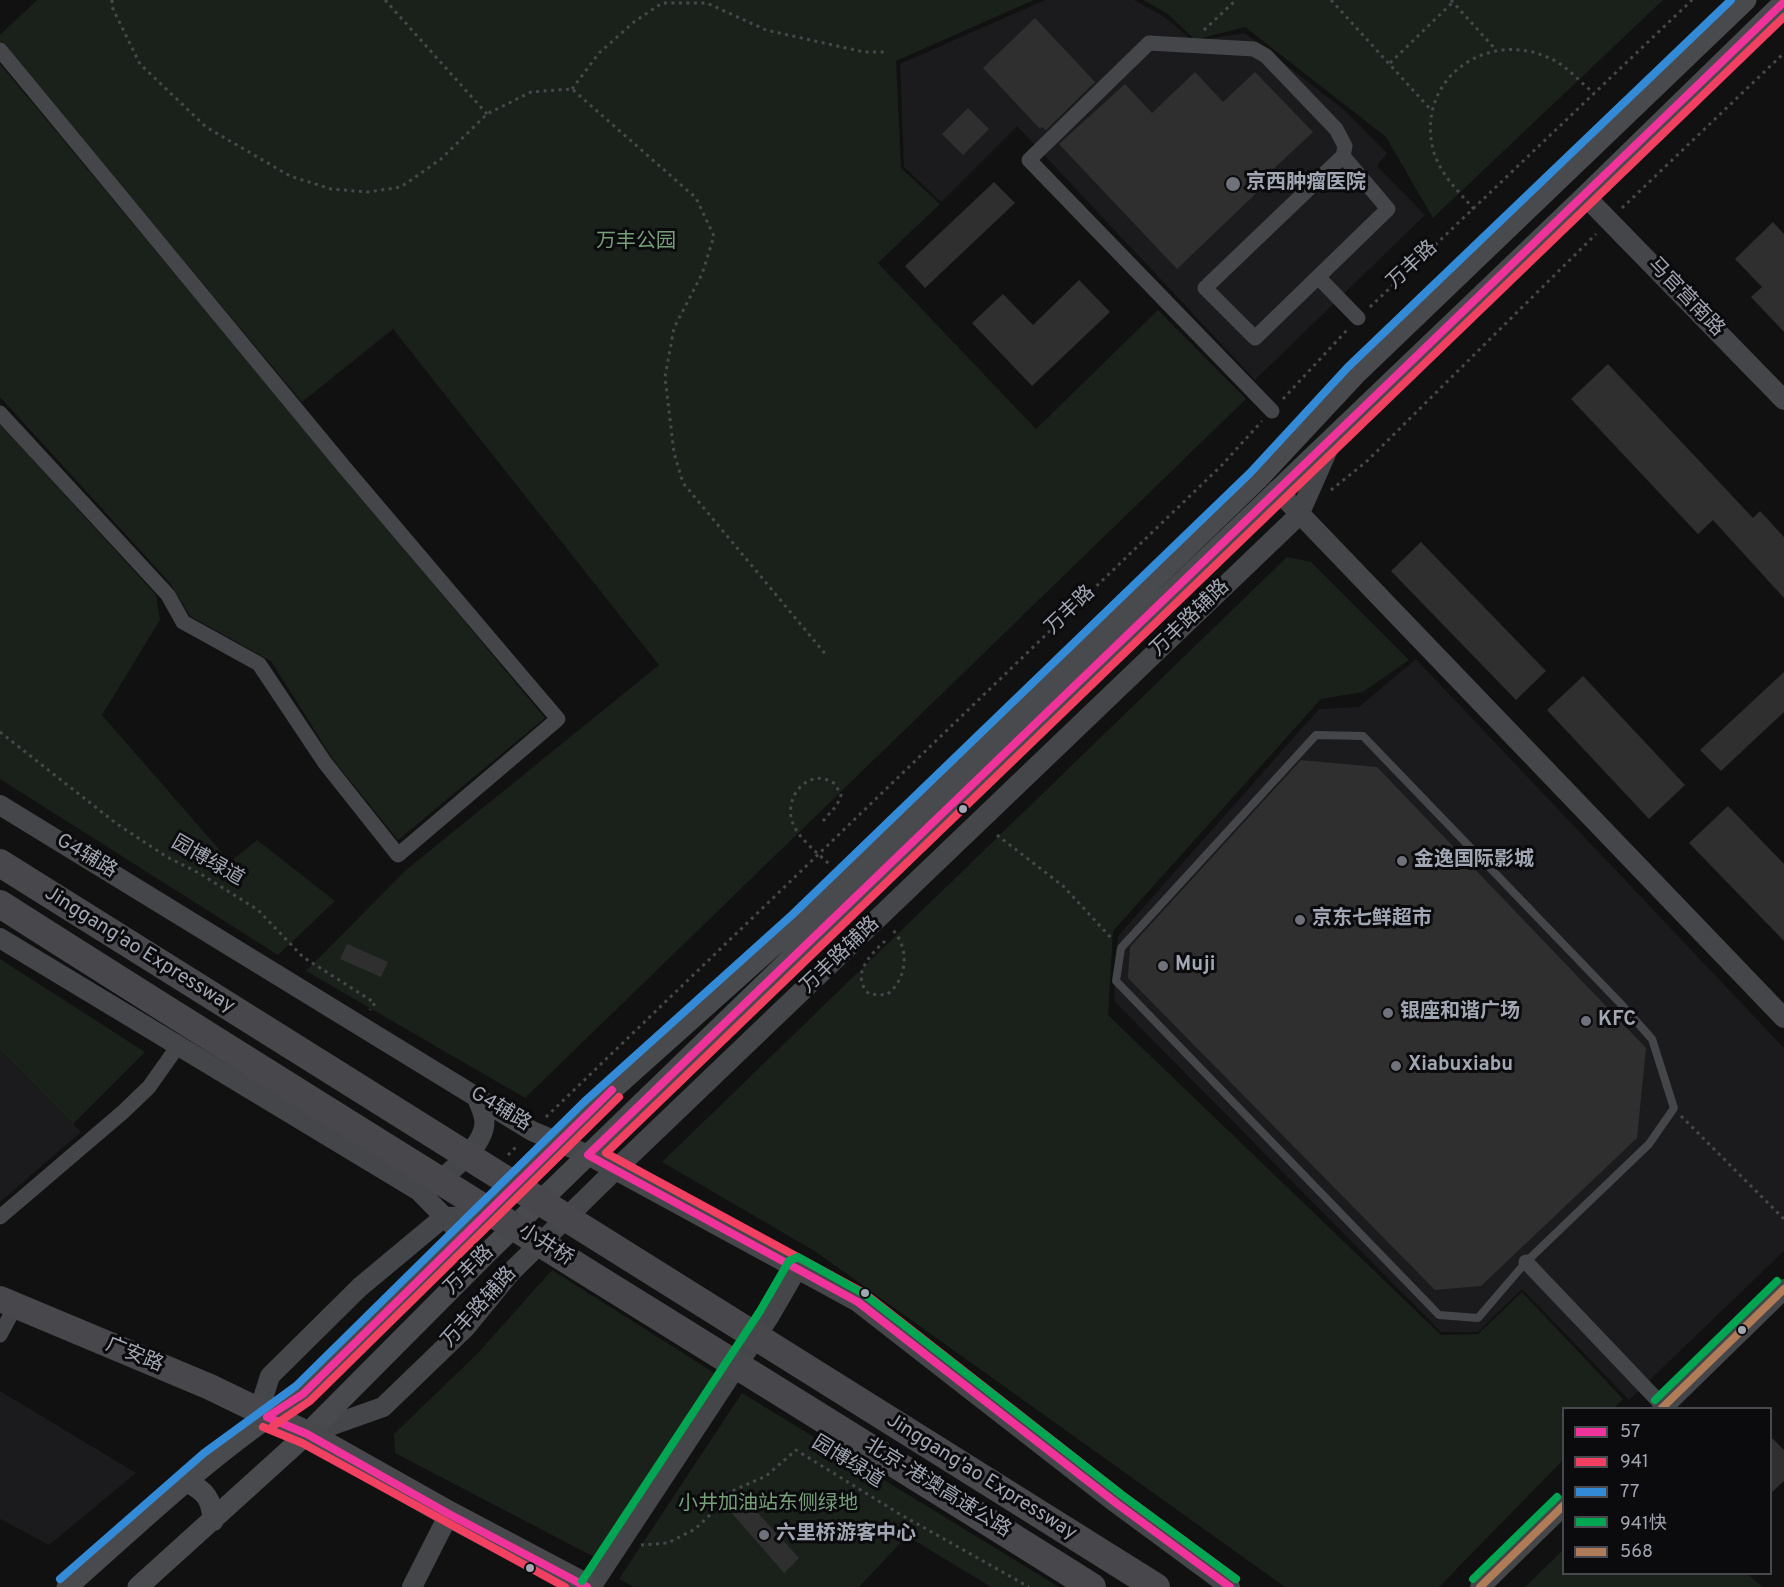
<!DOCTYPE html>
<meta charset="utf-8">
<style>
body{margin:0}
#map{position:relative;width:1784px;height:1587px;overflow:hidden;background:#111;font-family:Overpass,"Noto Sans SC",sans-serif}
canvas{display:block}
.legend{position:absolute;left:1562px;top:1407px;width:210px;height:168px;box-sizing:border-box;background:#0b0b0d;border:2px solid #47494f;margin:0;padding:8px 10px;list-style:none;font-size:18px;color:#a1a6b3}
.legend li{display:flex;align-items:center;gap:12px;height:30px}
.legend b{width:30px;border:2px solid #47494f}
</style>
<div id="map">
<canvas width="1784" height="1587"></canvas>
<ul class="legend">
<li><b style="height:8px;background:#ef339a"></b>57</li>
<li><b style="height:8px;background:#f24062"></b>941</li>
<li><b style="height:8px;background:#338bd7"></b>77</li>
<li><b style="height:8px;background:#00a651"></b>941快</li>
<li><b style="height:8px;background:#b07c57"></b>568</li>
</ul>
</div>
<script>
const g = document.querySelector('canvas').getContext('2d');
g.lineJoin = 'round';
function fillPath(path, color) {
  g.fillStyle = color;
  g.fill(path, 'evenodd');
}
function strokePath(path, color, width, dash) {
  g.strokeStyle = color;
  g.lineWidth = width;
  g.lineCap = dash ? 'butt' : 'round';
  g.setLineDash(dash || []);
  g.stroke(path);
}
function drawText(font, color, halo, rows, align = 'center') {
  g.font = font + ' Overpass,"Noto Sans SC",sans-serif';
  g.lineWidth = 6;
  g.setLineDash([]);
  g.textBaseline = 'middle';
  g.strokeStyle = halo;
  g.fillStyle = color;
  for (const [text, x, y, turn = 0] of rows) {
    g.save();
    g.translate(x, y);
    g.rotate((+turn || 0) * Math.PI / 180);
    g.textAlign = isNaN(turn) ? turn : align;
    if (halo) g.strokeText(text, 0, 0);
    g.fillText(text, 0, 0);
    g.restore();
  }
}
fillPath(new Path2D(`
 M1045,0h89l32,18 27,23 52,-8 99,77 43,43 -10,13 48,49 -170,165 -238,-254 -76,76 -37,-35 -4,-103z
 M1416,659l368,389v203l-155,149 -107,-111 -44,43h-37l-327,-331 4,-65 201,-227 40,-2z
 M0,1050l81,82 -81,70z
 M0,1391l136,82 -87,72 -49,-26z`), '#1b1b1d');
fillPath(new Path2D(`
 M37,0h997l-138,61 5,107 39,36 -62,59 158,166 122,-119 88,89 -721,699 -219,-127 100,-101 253,-205 -266,-336 -91,73 -302,-361v-6z
 M1143,0h520l-230,218 -47,-81 -141,-110 -50,13 -27,-26z
 M0,64l545,654 -147,122 -64,-79 -63,-100 -81,-45 -20,-33 -170,-186z
 M0,424l156,171 4,25 -58,95 128,147 27,-22 78,61 -57,54 -278,-176z
 M1287,557l24,5 98,98 -46,32 -42,7 -208,232 -5,84 333,320 37,-1 44,-42 101,107 -9,9h-50l-1,52 -124,127h-154l-469,-335 -154,-90z
 M0,959l145,93 -72,72 -73,-74z
 M552,1270l164,104 -122,183 -199,-104 -1,-19 84,-81z
 M742,1393l317,194h-68l-84,-51 -48,51h-225l-15,-8z
 M1563,1550l1,24h183l16,13h-238z`), '#1a201a');
fillPath(new Path2D(`
 M1035,18l60,64 -49,48 -4,-3 -2,2 -57,-61z
 M1195,72l28,30 32,-30 58,60 -46,43 4,4 -94,90 -118,-125 66,-60 27,29z
 M968,108l21,21 -26,26 -21,-21z
 M994,182l21,21 -90,85 -20,-22z
 M1773,222l11,12v98l-33,-35 11,-10 -27,-28z
 M1079,280l31,32 -78,74 -60,-63 31,-29 30,31z
 M1608,364l145,154 7,-7 24,26v61l-71,-78 -15,14 -127,-135z
 M1421,542l125,129 -30,29 -125,-129z
 M1784,672v40l-63,59 -21,-21z
 M1583,676l102,109 -36,34 -102,-109z
 M1301,760l76,7 269,281 -9,90 -156,148 -46,4 -307,-312 2,-31z
 M1728,806l56,58v77l-95,-98z
 M347,944l41,18 -7,15 -41,-18z
 M1770,1436l14,14v31l-14,13z
 M745,1499l54,59 -15,15 -53,-61z`), '#2f2f30');
strokePath(new Path2D(`
 M112,0v7l28,57 66,63 84,49 41,13 37,3 33,-5 40,-28 46,-45 44,-22 41,-3 124,109 18,38 -12,38 -28,54 -9,49 9,76 9,30 144,173
 M385,0l102,114
 M1331,0l101,111
 M1451,0l45,50
 M1204,30l32,-30
 M1390,63l63,-61
 M572,89l27,-36 35,-31 28,-19h45l59,27 98,22h22
 M1622,208l162,-155
 M1474,209c-16,-18 -35,-36 -41,-60 -17,-69 52,-119 114,-92 19,7 31,24 47,36
 M1370,307l322,-307
 M1283,399l65,-70
 M1331,490l35,-28 230,-228
 M0,732l117,92 50,33 32,16 59,37 45,47 72,46 -5,7
 M823,821l14,-16 4,-10 -6,-11c-26,-19 -53,14 -42,40 7,16 26,30 38,42
 M997,835l66,51 50,54
 M885,941c-15,14 -35,34 -16,53l17,1c22,-15 24,-47 6,-66
 M1681,1116l103,103
 M546,1117l676,-652 40,-44
 M508,1155l10,-10
 M641,1545l27,-2 27,-14 16,-15 12,-19 43,-19 30,-26 102,63 131,74`), '#47484c', 3, [3, 4.5]);
strokePath(new Path2D(`
 M1316,735l47,1 257,267 32,36 22,69 -25,36 -123,118 -48,56 -39,-3 -323,-334 5,-33z`), '#45464a', 8);
strokePath(new Path2D(`
 M0,50l345,418 213,251 -160,136 -73,-92 -66,-99 -76,-42 -15,-27 -168,-182
 M1318,277l40,41
 M1272,411l-243,-251 120,-117 105,6 12,7 70,73 9,17 -2,10 -138,132 50,50 133,-129 -45,-53
 M0,1217l123,-105 26,-25 29,-41
 M1526,1262l138,145
 M0,1335l15,-28`), '#45464a', 15);
strokePath(new Path2D(`
 M1585,196l199,204
 M1277,490l507,528
 M0,805l532,326 56,24 270,147 258,201 114,84
 M0,938l419,253 45,46
 M430,1185c18,-10 59,-42 54,-67 -1,-7 -5,-15 -8,-22
 M1662,1408l122,-119
 M267,1417l-3,-22 6,-19 90,-89 84,-70 41,-1
 M307,1434l76,-27 83,-80 45,-55 104,-102 684,-655 34,-77
 M412,1587l37,-73
 M591,1587l178,-270 29,-50
 M1480,1587l84,-82`), '#45464a', 20);
strokePath(new Path2D(`
 M187,1482c19,9 25,18 26,39
 M67,1587c76,-67 150,-139 236,-193l288,-285 209,-187 457,-442 98,-105 391,-375
 M138,1587l169,-153 181,-182 461,-447 636,-609 199,-194`), '#494a4e', 21);
strokePath(new Path2D(`
 M0,1299l210,88 97,47 142,80 138,73`), '#48484c', 26);
strokePath(new Path2D(`
 M0,863l1156,724
 M0,904c362,231 728,454 1092,683`), '#48484c', 28);
strokePath(new Path2D(`
 M267,1417l36,-23 309,-304
 M267,1417l40,17 142,80 138,73
 M1230,1587l-114,-84 -258,-201 -270,-147 1196,-1153`), '#ef339a', 8);
strokePath(new Path2D(`
 M273,1426l37,-25 309,-304
 M263,1427l39,16 263,144
 M1236,1579l-114,-84 -258,-202 -258,-140 1178,-1136`), '#f24062', 8);
strokePath(new Path2D(`
 M60,1579l144,-126 92,-67 288,-284 209,-188 457,-441 98,-106 383,-367`), '#338bd7', 8);
strokePath(new Path2D(`
 M1655,1400l122,-119
 M1473,1579l84,-82
 M582,1581l178,-270 29,-50 9,-4 66,37 258,201 114,84`), '#00a651', 8);
strokePath(new Path2D(`
 M1662,1408l122,-119
 M1480,1587l84,-82`), '#b07c57', 8);
for (const [x, y, r, color] of [
 [1233,184,8,"#6f727a"],
 [963,809,5,"#a1a6b3"],
 [1402,861,6,"#6f727a"],
 [1300,920,6,"#6f727a"],
 [1163,966,6,"#6f727a"],
 [1388,1013,6,"#6f727a"],
 [1586,1021,6,"#6f727a"],
 [1396,1066,6,"#6f727a"],
 [865,1293,5,"#a1a6b3"],
 [1742,1330,5,"#a1a6b3"],
 [764,1535,6,"#6f727a"],
 [530,1568,5,"#a1a6b3"]
]) {
  const dot = new Path2D();
  dot.arc(x, y, r, 0, 2 * Math.PI);
  g.fillStyle = color;
  g.fill(dot);
  strokePath(dot, '#0b0b0d', 2);
}
drawText('bold 20px', '#a1a6b3', '#0b0b0d', [
 ["京西肿瘤医院",1246,184],
 ["金逸国际影城",1414,861],
 ["京东七鲜超市",1312,920],
 ["Muji",1175,966],
 ["银座和谐广场",1400,1013],
 ["KFC",1598,1021],
 ["Xiabuxiabu",1408,1066],
 ["六里桥游客中心",776,1535]
], 'left');
drawText('20px', '#779f7a', '#0b0b0d', [
 ["万丰公园",636,243],
 ["小井加油站东侧绿地",768,1505]
]);
drawText('20px', '#a1a6b3', '#0b0b0d', [
 ["万丰路",1413,266,-43],
 ["马官营南路",1685,298,46],
 ["万丰路",1071,611,-44],
 ["万丰路辅路",1191,619,-44],
 ["G4辅路",86,857,31],
 ["园博绿道",207,862,30],
 ["Jinggang'ao Expressway",139,951,32],
 ["万丰路辅路",841,956,-44],
 ["G4辅路",500,1110,31],
 ["小井桥",545,1246,32],
 ["万丰路",470,1271,-45],
 ["万丰路辅路",480,1308,-48],
 ["广安路",134,1356,22],
 ["园博绿道",847,1463,32],
 ["Jinggang'ao Expressway",981,1478,32],
 ["北京-港澳高速公路",937,1489,32]
]);
</script>
